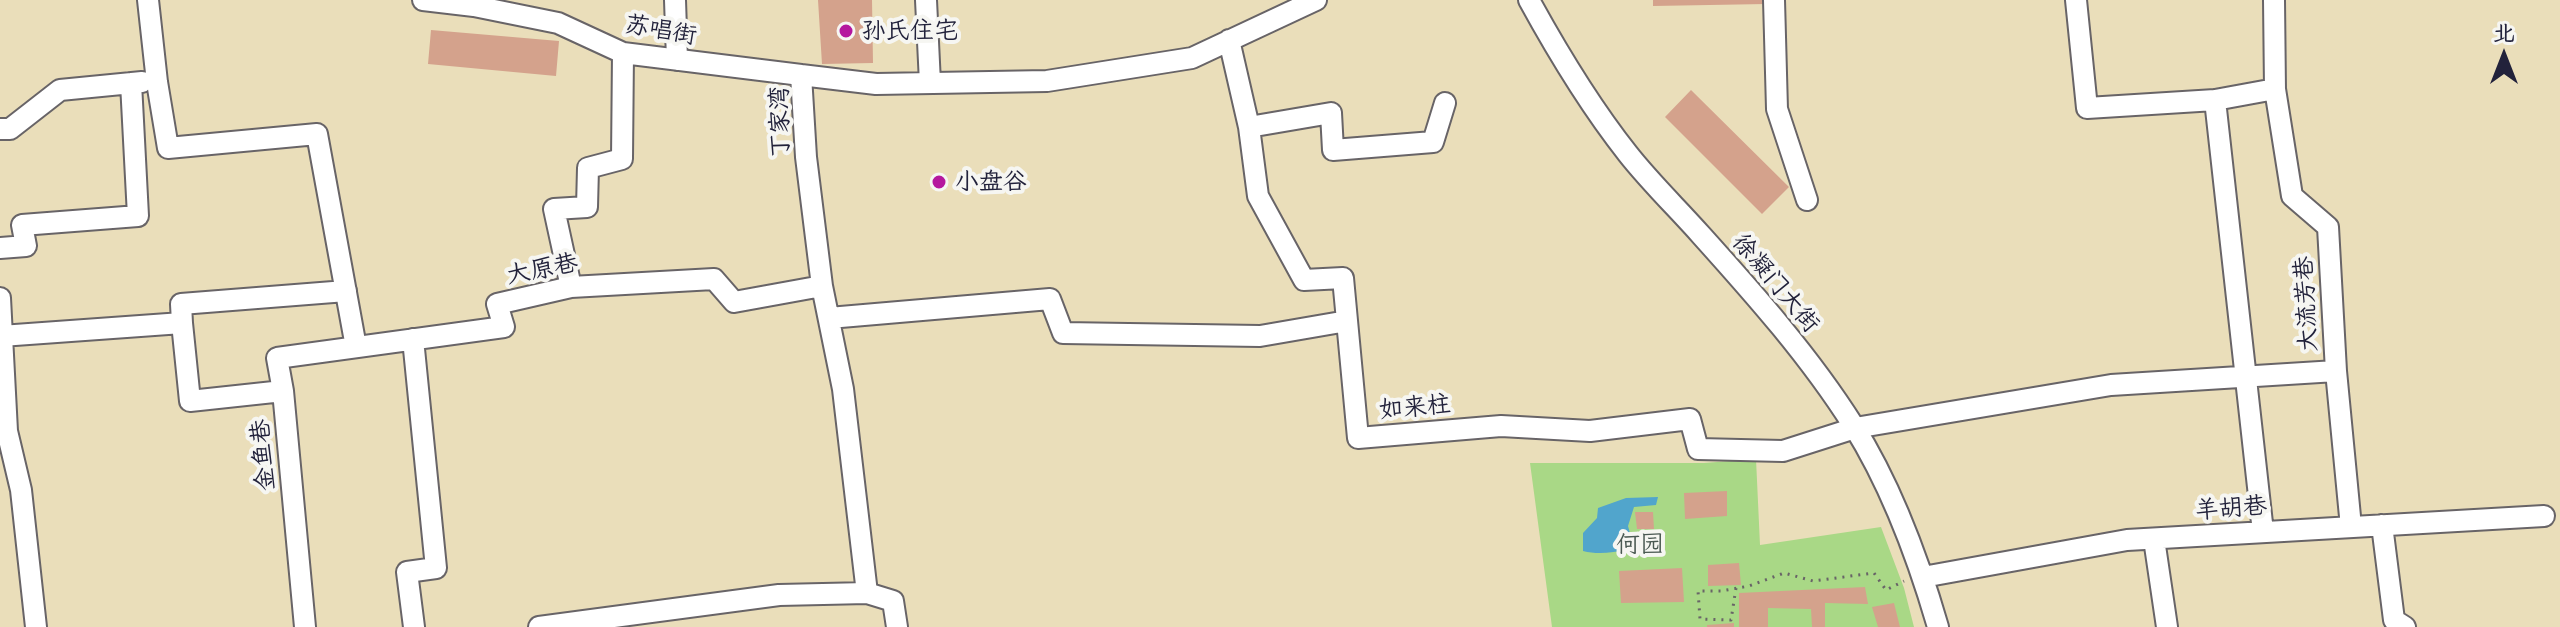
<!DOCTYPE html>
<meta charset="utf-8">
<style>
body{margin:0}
#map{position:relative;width:2560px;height:627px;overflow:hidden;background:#eadeba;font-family:Mali,"LXGW WenKai TC",sans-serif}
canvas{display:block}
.north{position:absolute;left:2464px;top:16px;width:80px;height:80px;-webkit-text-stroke:6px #f6f6f2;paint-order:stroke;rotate:0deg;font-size:22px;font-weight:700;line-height:32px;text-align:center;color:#22223b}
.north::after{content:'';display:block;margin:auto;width:28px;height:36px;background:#22223b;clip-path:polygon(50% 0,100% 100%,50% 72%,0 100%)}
</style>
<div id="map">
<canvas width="2560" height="627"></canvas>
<div class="north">北</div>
</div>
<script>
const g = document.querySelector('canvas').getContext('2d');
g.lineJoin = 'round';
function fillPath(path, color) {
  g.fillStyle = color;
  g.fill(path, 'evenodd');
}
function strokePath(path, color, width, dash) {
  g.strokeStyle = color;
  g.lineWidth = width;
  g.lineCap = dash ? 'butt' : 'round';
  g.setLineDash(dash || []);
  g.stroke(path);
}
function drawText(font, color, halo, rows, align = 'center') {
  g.font = font + ' Mali,"LXGW WenKai TC",sans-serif';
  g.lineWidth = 8;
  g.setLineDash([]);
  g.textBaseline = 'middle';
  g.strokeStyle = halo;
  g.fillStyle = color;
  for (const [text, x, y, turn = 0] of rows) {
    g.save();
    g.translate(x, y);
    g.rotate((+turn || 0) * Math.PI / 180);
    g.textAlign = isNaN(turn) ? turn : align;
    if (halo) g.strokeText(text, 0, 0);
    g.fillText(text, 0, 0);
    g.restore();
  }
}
fillPath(new Path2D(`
 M1756,459l4,86 121,-18 23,61 10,39h-362l-22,-164h174z`), '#a9d886');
fillPath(new Path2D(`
 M1658,497l-2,8 -22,2 -6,19 3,11 26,-4 -3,12c-23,3 -48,12 -71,6v-18l14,-15 1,-10 28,-10z`), '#51a5cc');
fillPath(new Path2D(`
 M818,0h54l1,63 -51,1z
 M1653,0h113v4l-113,2z
 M431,30l128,11 -3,35 -128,-12z
 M1691,90l98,97 -27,27 -97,-97z
 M1727,491v25l-42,3 -1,-26z
 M1635,512h18l1,17h-17z
 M1739,563l2,22 -33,1v-21z
 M1682,568l2,34 -63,1 -2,-32z
 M1865,587l3,17 -43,-1v24h-13l-1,-18 -43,-1v19h-29v-34z
 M1894,603l6,24h-22l-6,-20z
 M1734,623v4h-27v-2z`), '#d4a28c');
const minor = new Path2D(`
 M148,0l9,82 11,66 149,-14 39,213
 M423,0l51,6 84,17 65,30 178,22
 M675,0l2,60
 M926,0l4,83
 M1529,0c29,53 61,106 99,154 22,28 49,54 73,81 54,60 109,122 152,190 39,62 65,133 85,202
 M1774,0l3,109 30,91
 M2076,0l11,108 128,-8 60,-11
 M2274,0l1,89 17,107 36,31 8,144 15,156
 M1229,40l20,87 9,69 46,84 39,-2 15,160 143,-12 89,5 100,-12 8,30 85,2 72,-23 256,-43 225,-14
 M2215,100l48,432
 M1249,127l82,-14 2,37 100,-8 12,-39
 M0,129h10l50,-39 82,-8
 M0,248l26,-2 -4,-21 116,-9 -7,-133
 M571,287l-17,-78 33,-2 1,-39 34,-9 1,-106
 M0,298l7,133 14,59 15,137
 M829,318l221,-19 13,34 197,3 87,-15
 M182,323l-1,-19 165,-13
 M1,336l181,-13 8,78 93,-10 22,236
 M413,339l23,229 -29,4 7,55
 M283,391l-6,-33 227,-31 -7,-23 74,-17 143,-8 20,23 88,-16
 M2382,525l12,95 11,7
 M2154,539l13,88
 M1923,577l204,-37 417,-24
 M867,593l-24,-204 -21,-103 -16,-129 -5,-82 75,9 171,-3 145,-23 124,-58
 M539,627l240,-32 88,-2 26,8 4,26`);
strokePath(minor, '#686467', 24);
strokePath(new Path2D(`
 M1736,588l-5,32 -31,-1 -2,-28h23l28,-5 35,-13 29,8 61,-8 12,17 18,-9`), '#686467', 3, [2, 6]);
strokePath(minor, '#fff', 20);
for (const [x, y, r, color] of [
 [846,31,8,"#b5179e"],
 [939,182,8,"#b5179e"]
]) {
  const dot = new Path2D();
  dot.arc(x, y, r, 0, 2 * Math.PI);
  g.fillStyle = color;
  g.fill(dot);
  strokePath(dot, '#f6f6f2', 3);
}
drawText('24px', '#22223b', '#f6f6f2', [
 ["苏唱街",661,30,10],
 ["丁家湾",780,122,-91],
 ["大原巷",542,269,-11],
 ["徐凝门大街",1776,283,50],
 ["大流芳巷",2306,304,-93],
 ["如来柱",1415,407,-5],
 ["金鱼巷",263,455,-95],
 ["羊胡巷",2231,508,-4]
]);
drawText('24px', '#22223b', '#f6f6f2', [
 ["孙氏住宅",862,31],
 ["小盘谷",955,182]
], 'left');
drawText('24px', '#4a5952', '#f6f6f2', [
 ["何园",1640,545]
]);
</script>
